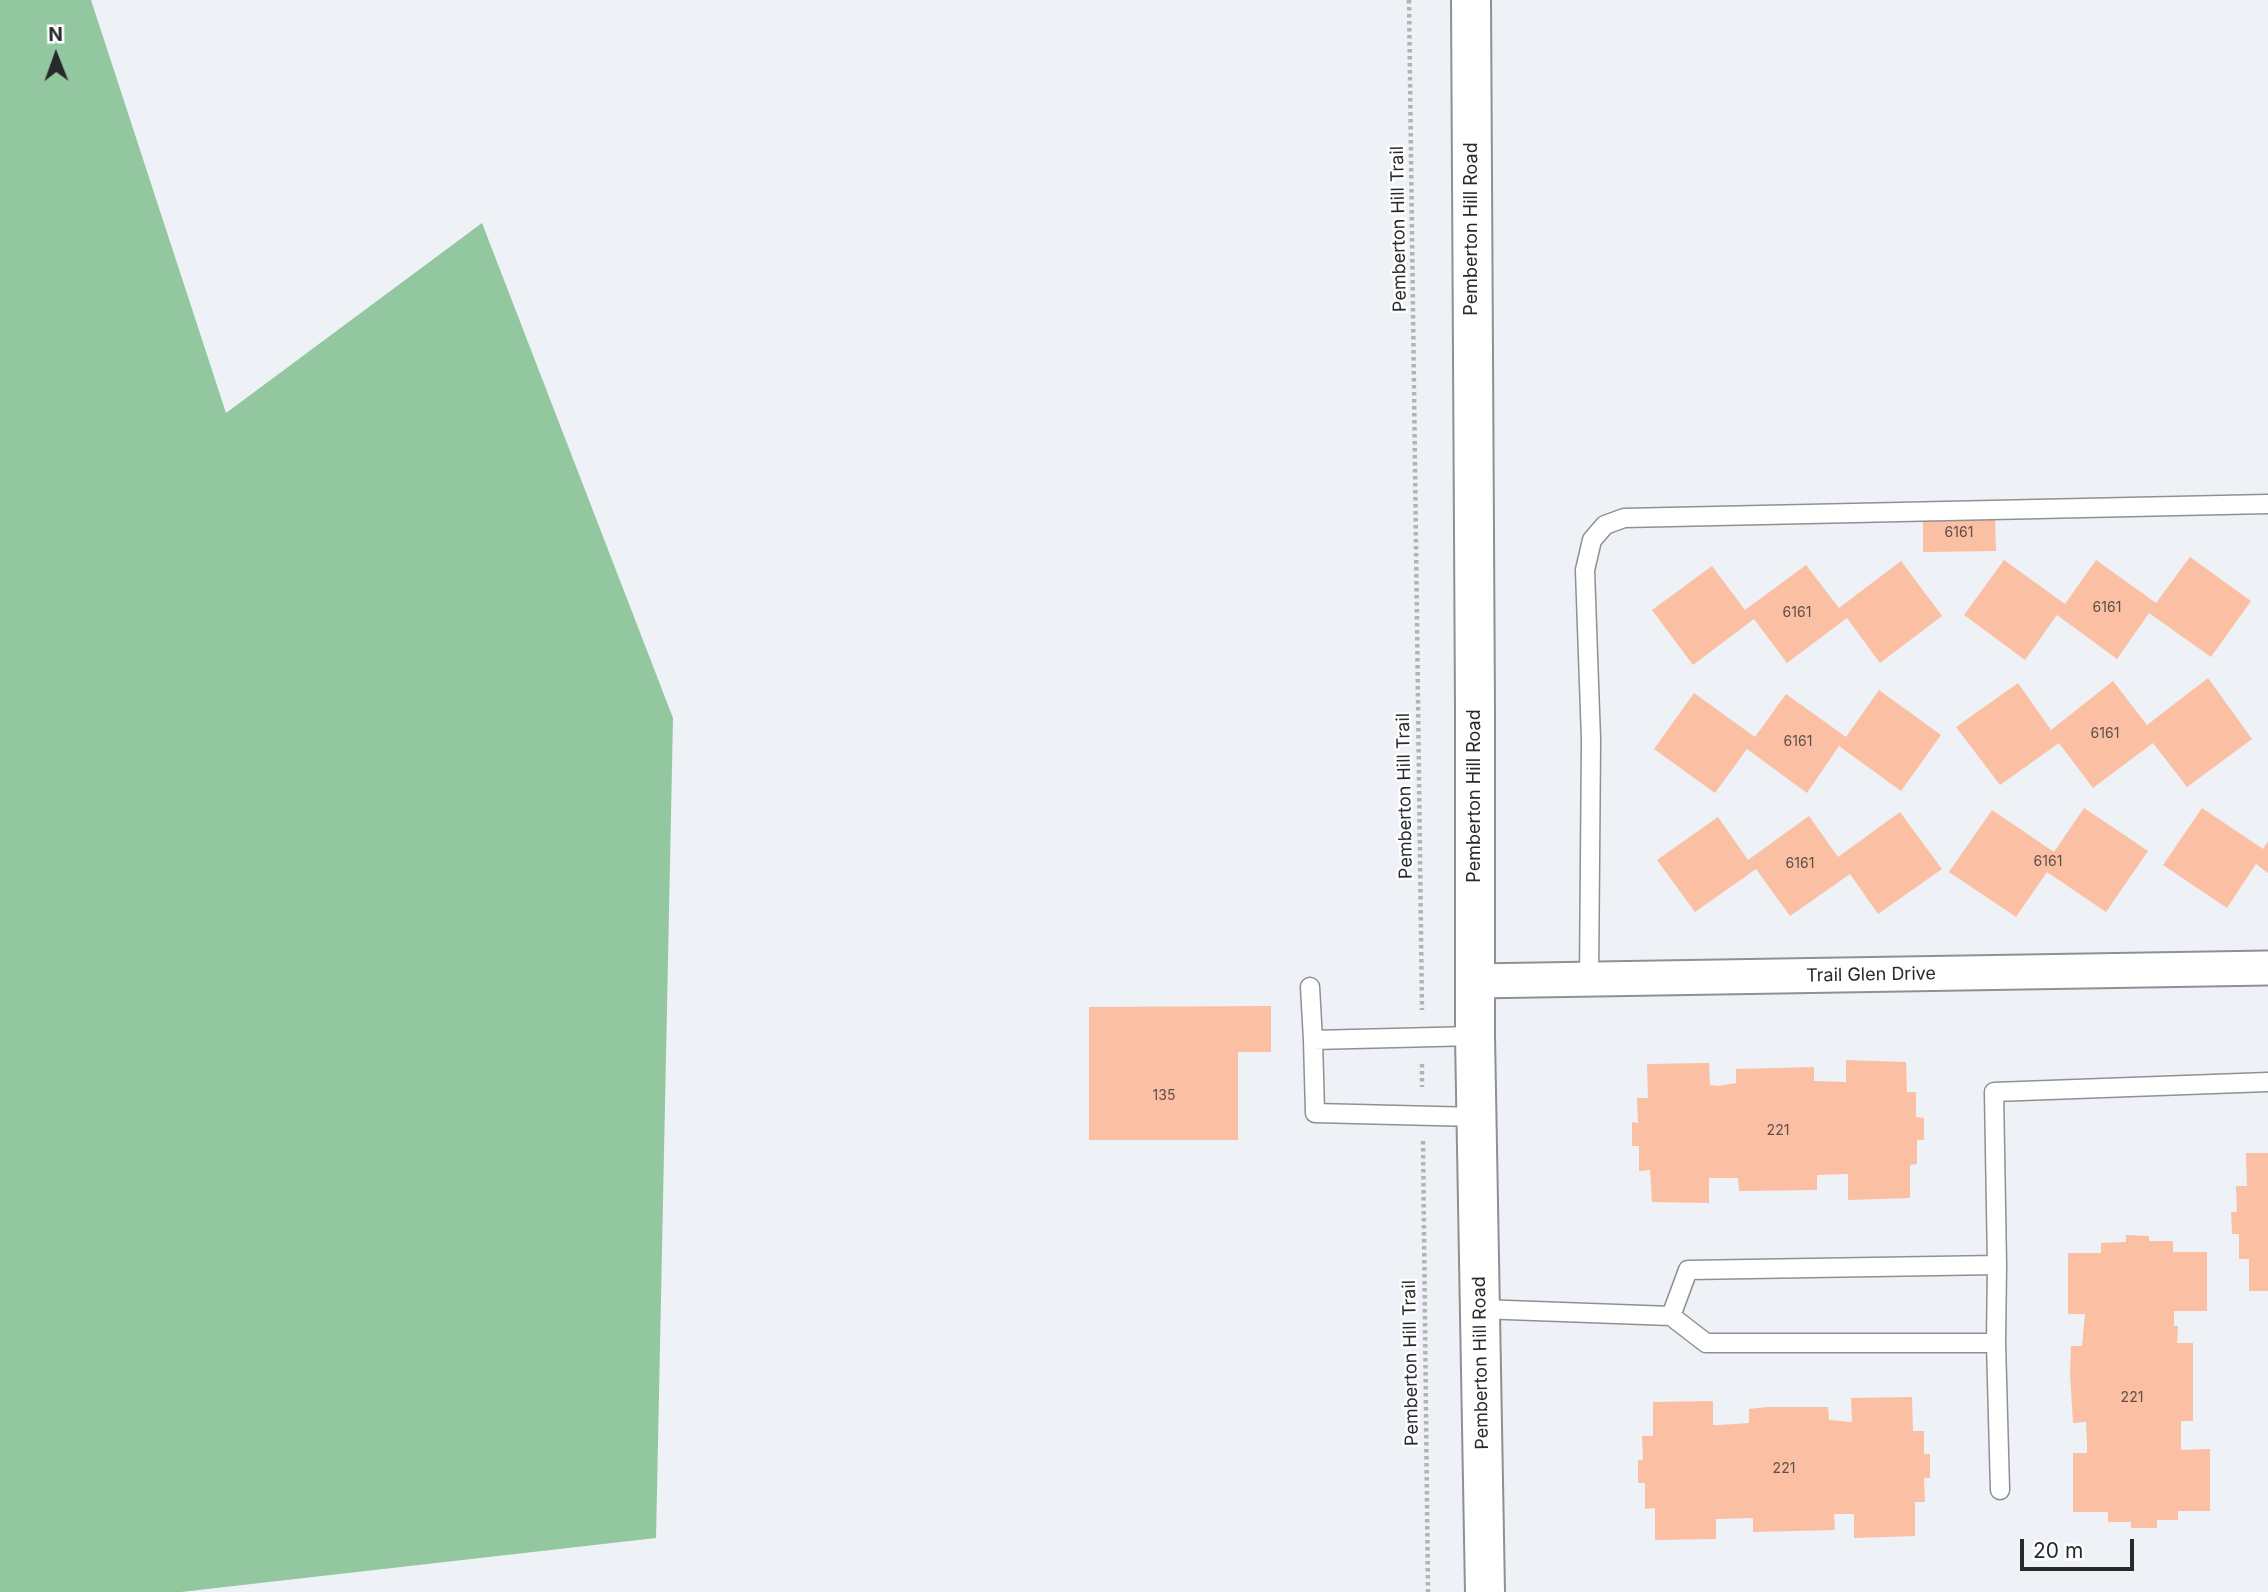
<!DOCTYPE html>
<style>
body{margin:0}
#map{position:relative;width:2268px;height:1592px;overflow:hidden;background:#eef1f5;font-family:Inter,sans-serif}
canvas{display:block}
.north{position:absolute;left:21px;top:21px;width:70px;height:70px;-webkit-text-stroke:5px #fefefe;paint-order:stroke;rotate:359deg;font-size:19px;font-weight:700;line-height:28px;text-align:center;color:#28292b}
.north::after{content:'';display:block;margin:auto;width:24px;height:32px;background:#28292b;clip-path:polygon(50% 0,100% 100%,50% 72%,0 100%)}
.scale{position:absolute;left:2020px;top:1539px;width:114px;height:32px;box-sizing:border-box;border:4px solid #28292b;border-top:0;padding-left:9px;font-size:21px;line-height:24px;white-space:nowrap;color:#28292b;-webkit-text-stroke:5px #fefefe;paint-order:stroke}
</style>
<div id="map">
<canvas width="2268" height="1592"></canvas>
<div class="north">N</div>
<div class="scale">20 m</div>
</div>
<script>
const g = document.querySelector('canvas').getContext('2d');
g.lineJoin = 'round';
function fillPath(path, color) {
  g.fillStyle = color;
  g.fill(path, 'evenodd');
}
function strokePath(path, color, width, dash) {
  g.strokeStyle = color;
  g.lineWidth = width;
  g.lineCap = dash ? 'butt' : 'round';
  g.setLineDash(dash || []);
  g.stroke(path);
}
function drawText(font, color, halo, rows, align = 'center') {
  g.font = font + ' Inter,sans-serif';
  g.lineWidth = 5;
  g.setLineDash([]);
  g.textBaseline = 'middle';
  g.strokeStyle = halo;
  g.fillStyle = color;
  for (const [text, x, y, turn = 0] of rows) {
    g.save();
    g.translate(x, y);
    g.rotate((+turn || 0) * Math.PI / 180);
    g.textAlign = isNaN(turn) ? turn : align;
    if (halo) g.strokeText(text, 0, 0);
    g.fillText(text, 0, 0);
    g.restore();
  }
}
fillPath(new Path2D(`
 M0,0h91l135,413 256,-190 191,495 -17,820 -475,54h-181z`), '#92c7a0');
fillPath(new Path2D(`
 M1923,516h72l1,35 -73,1z
 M2190,557l61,44 -40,56 -62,-44 -32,46 -60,-44 -32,45 -61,-45 40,-55 61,44 31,-44 60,43z
 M1901,561l41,55 -62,47 -33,-45 -60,45 -33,-44 -61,46 -41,-55 60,-44 33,44 61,-45 33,43z
 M2208,678l44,61 -65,48 -34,-44 -60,45 -34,-45 -59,42 -44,-58 62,-44 33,47 62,-49 34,44z
 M1879,690l62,45 -40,56 -62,-45 -32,47 -60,-44 -32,44 -61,-44 40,-56 61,44 31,-43 60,43z
 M2084,808l64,43 -42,61 -59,-40 -31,45 -67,-45 43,-62 62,42z
 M2202,808l61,41 5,-8v32l-12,-9 -29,44 -64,-43z
 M1900,812l42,57 -64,45 -28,-40 -60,42 -34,-47 -61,43 -38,-52 61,-43 30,43 61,-44 29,41z
 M1271,1006v46h-33v88h-149v-133z
 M1846,1060l60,2 1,30h9v25l8,1v22h-7v24l-7,1v33l-62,2v-26l-31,1v15l-78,1 -1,-13h-29v25l-57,-1 -2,-32 -11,1v-25h-7v-24l6,1 -1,-25h11l-1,-34 62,-1 1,22 8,1 18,-3v-14l78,-2v14l32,1z
 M2246,1153h22v138h-19v-32h-10v-25h-7l-1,-22h6l-1,-26h11z
 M2126,1235l23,1v5h24v11h34v59h-33v15h4l-1,17h16v78h-12v29l29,-1v62h-32v9h-21v8h-26v-6h-23v-10h-35v-59h14v-12l-1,-19 -13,1 -3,-49 1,-28h11l3,-32h-17v-61h33v-10l25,-1z
 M1912,1397l1,34h11v23h6v24h-6l1,24h-10v34l-61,2v-24h-20l1,16 -82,2v-14l-37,1v20l-61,1v-32l-10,1v-26h-7v-23h5l-1,-24h11v-34l60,-1v24h7l29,-2v-14l18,-2h61l1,13 23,2 -1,-24z`), '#fbbfa3');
const service = new Path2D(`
 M1589,980l2,-240 -6,-170 7,-30 13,-15 19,-7 644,-14
 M1310,987l3,53 162,-4
 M1313,1040l2,73 161,4
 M1480,1309l191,7 17,-46 309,-5 -3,-173 274,-10
 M1671,1316l35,27h290l1,-78
 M1996,1343l4,147`);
const minor = new Path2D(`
 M1475,981l793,-13`);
const tertiary = new Path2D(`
 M1471,0l4,708v328l10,556`);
strokePath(service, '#8e9094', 21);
strokePath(minor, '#8e9094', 37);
strokePath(tertiary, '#8e9094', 42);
strokePath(new Path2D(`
 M1409,0l13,1010
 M1422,1064v23
 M1423,1141l5,451`), '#b1b3b7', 4.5, [3.5, 3.5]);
strokePath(service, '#fff', 18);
strokePath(minor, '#fff', 33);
strokePath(tertiary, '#fff', 38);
drawText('14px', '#5d4e49', null, [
 ["6161",1959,533],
 ["6161",2107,608],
 ["6161",1797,613],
 ["6161",2105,734],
 ["6161",1798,742],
 ["6161",2048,862],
 ["6161",1800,864],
 ["135",1164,1096],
 ["221",1778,1131],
 ["221",2132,1398],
 ["221",1784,1469]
]);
drawText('18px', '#28292b', '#fefefe', [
 ["Pemberton Hill Trail",1399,229,-91],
 ["Pemberton Hill Road",1472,229,-90],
 ["Pemberton Hill Trail",1405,796,-91],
 ["Pemberton Hill Road",1475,796,-90],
 ["Trail Glen Drive",1871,975,-1],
 ["Pemberton Hill Trail",1411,1363,-91],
 ["Pemberton Hill Road",1481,1363,-91]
]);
</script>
